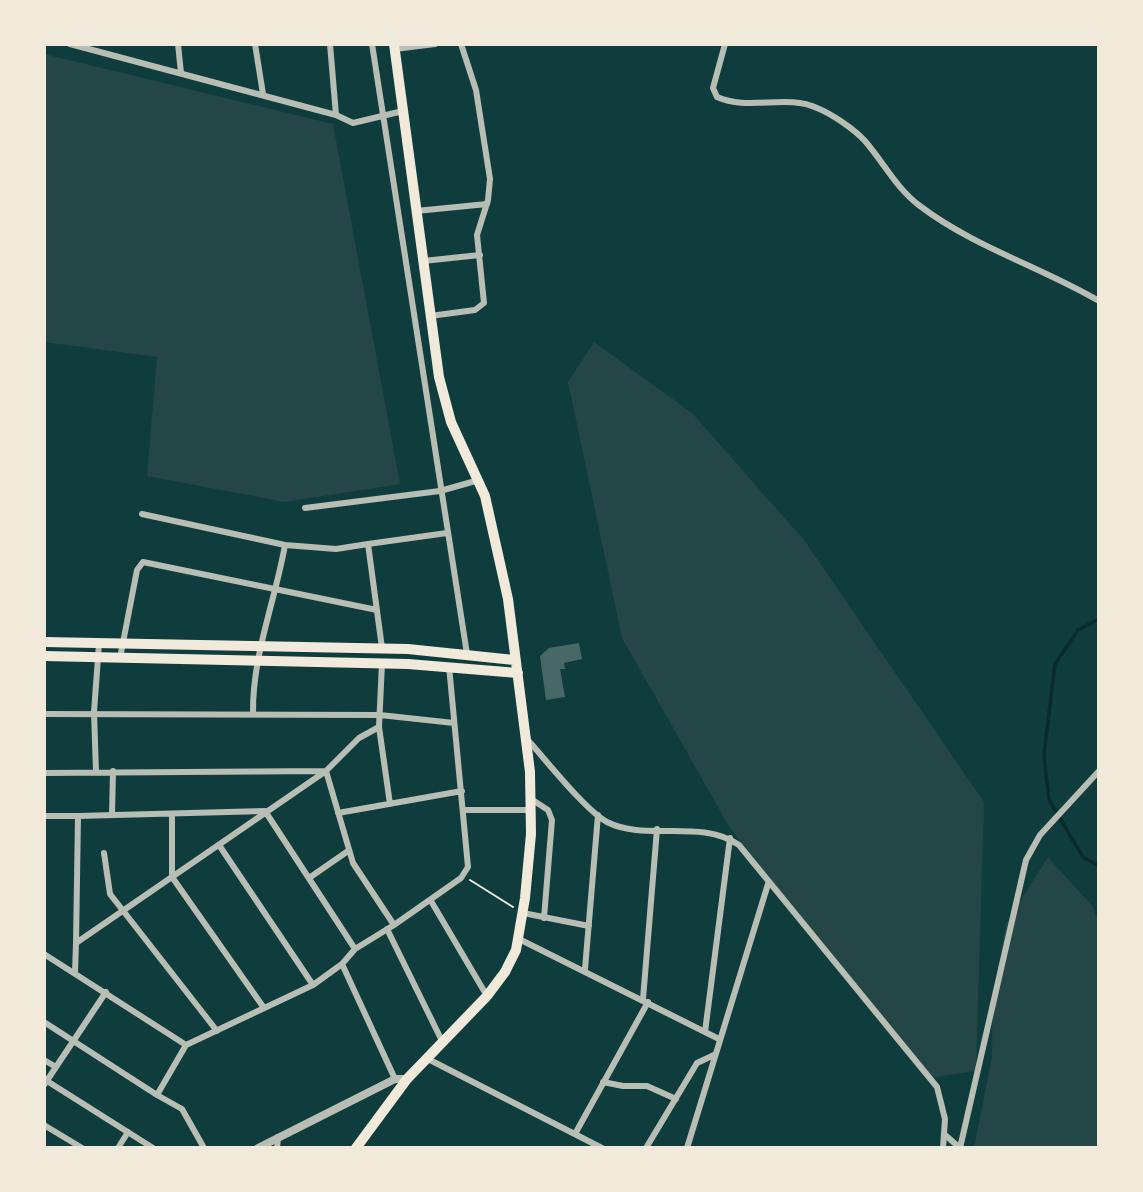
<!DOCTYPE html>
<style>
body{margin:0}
#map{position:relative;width:1143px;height:1192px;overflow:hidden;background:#0f3d3e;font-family:"Roboto Condensed",sans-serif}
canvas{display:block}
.frame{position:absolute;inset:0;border:46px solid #f1e9da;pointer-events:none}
</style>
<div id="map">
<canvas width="1143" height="1192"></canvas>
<div class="frame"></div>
</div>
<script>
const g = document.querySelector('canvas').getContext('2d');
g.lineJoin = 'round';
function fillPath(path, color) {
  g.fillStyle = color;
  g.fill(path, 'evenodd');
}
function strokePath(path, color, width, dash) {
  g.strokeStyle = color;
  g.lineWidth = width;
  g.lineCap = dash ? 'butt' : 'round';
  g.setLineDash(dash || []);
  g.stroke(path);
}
fillPath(new Path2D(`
 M44,54l289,70 67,360 -115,18 -138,-26 10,-119 -113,-15z
 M594,342l98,71 112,127 180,262 -8,269 -47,7 -199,-250 -108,-190 -54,-256z
 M1048,857l44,49 7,16v226h-125l18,-91 1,-60 13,-73z`), '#244646');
strokePath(new Path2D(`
 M1099,619l-21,11 -23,34 -11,91 5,45 34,57 16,9`), '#0a2a2b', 3.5);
fillPath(new Path2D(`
 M579,643l3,16 -18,4 1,6h-5l5,28 -19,3 -6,-44 9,-8z`), '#486865');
strokePath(new Path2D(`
 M470,880l43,27`), '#f1e9da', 2);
strokePath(new Path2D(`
 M70,44l266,71 -6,-71
 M178,44l3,29
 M255,44l8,50
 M372,44l95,610
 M725,44l-12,44 4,9c31,14 70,-3 100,11 15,6 37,21 48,33 19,22 31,47 55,65 54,41 121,61 179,95
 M395,49l40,-5
 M336,115l17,8 50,-12
 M416,211l71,-7
 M423,261l57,-6
 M430,316l45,-6 9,-7 -7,-68 11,-35 2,-21 -14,-89 -15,-46
 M305,508l135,-17 39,-11
 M142,514l143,31
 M368,544l79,-11
 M120,658l17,-88 6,-8 234,48
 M382,663l-3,64 11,77
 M44,714l336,1 74,8
 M253,714c-1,-58 22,-112 32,-169l51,4 32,-5 14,104
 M527,739c19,21 58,71 80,83 39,20 93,-4 132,23l198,242 8,32 -2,29
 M96,772l-2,-60 5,-68
 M44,773l282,-2 27,92 41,62 67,-47 7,-11 -19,-201
 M531,799l17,11 4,10 -8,98
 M464,810h67
 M338,813l124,-22
 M172,814v63l92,131
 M112,815l1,-44
 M44,816h34
 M219,845l94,140
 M104,853l6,41 107,137
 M309,878l39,-27
 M431,901l56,95
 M523,913l66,13
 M387,929l55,112
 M519,939l200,100
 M76,943l2,-127 187,-5 90,138
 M44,954l142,91
 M342,964l53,115
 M585,969l13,-154
 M75,973l1,-30 250,-172 33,-33 20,-11
 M643,999l14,-170
 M44,1022l113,73
 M705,1032l25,-194
 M426,1058l176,90
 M44,1060l12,7
 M47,1081l106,67
 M603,1082l20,4h24l29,13
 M44,1085l62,-93
 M44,1125l38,23
 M575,1134l73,-132
 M944,1134l16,14
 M118,1148l10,-16
 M204,1148l-22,-39 -25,-14 29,-50 127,-60 29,-21 13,-15 39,-24
 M277,1148l1,-11
 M646,1148l51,-85 17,-8
 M687,1148l81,-264
 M960,1148l66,-288 14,-25 59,-64`), '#b8beb3', 6);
strokePath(new Path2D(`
 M258,1148l137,-69h12`), '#b8beb3', 8);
strokePath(new Path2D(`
 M44,642l364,7 106,11
 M44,656l364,8 110,9
 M356,1148l51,-69 80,-83 18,-24 11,-22 9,-52 6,-64 -1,-62 -22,-173 -23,-103 -34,-74 -12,-45 -45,-333`), '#f1e9da', 10);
</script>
